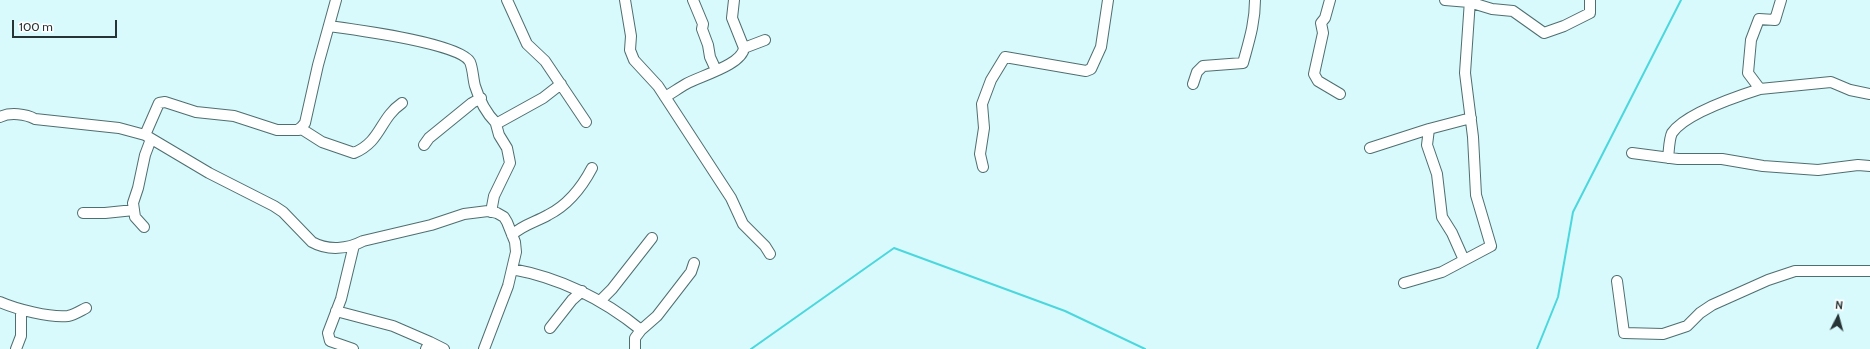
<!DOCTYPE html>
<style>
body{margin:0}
#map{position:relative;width:1870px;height:349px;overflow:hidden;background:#d8fafc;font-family:Cabin,sans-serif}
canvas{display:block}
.north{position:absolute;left:1818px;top:297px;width:40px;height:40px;-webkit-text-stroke:3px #fff;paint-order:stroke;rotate:6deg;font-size:11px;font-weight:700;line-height:16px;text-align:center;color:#273435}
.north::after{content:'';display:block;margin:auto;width:14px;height:18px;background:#273435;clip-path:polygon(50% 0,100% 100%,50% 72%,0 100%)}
.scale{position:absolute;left:12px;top:20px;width:105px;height:18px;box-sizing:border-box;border:2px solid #273435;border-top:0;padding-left:5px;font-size:12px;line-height:14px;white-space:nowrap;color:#273435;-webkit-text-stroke:3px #fff;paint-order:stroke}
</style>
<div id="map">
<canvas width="1870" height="349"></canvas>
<div class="north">N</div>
<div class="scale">100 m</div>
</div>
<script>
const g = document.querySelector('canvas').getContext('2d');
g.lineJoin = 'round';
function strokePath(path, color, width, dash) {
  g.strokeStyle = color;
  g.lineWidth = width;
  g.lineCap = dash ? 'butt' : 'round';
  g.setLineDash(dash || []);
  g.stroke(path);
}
strokePath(new Path2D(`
 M751,349l143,-101 171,63 80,38
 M1537,349l21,-52 15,-85 108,-212`), '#4bd7dd', 2);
const minor = new Path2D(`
 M507,0l20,44 18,17 41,61
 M625,0l6,36 -1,14 4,10 24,26 73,112 12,26 22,22 5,8
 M693,0l10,24 -1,5 6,16 2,12 6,13
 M734,0l-2,18 12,30 21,-8
 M1330,0l-5,18 -4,5 2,10 -9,41 4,7 22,13
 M1445,0l24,2 23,7 21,2 31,22 20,-7 26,-13v-13
 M1781,0l-6,20 -16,-1 -8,21 -3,33 12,16 71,-7 19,8 20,4
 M329,26c22,3 132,17 141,36 3,7 3,17 5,24 4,13 12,28 21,37
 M1193,84l4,-12 6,-6 40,-3c6,-22 12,-40 12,-63
 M665,97c7,-4 14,-9 21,-13 14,-8 56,-19 58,-36
 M0,117c10,-5 26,-3 35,2l84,9 26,7 64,38 65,33 9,6 29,30c16,9 36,7 51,-1l68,-16 33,-11 24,-3 9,2 7,4 3,5 8,20 1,10 -8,34 -24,63
 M300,128l22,14 32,11c28,-12 25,-34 48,-50
 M1429,129l-2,16 10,29 5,43 10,16 12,27
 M145,135l14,-32 6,-1 31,10 38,4 43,14h22l6,-7 13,-58 18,-65
 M424,145l5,-7 43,-35 9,-5
 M1370,148l59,-19 42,-11
 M1632,153l46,6h44l41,7 55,4 40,-5 12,1
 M1668,158c1,-7 1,-19 4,-25 13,-19 66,-37 88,-44
 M983,167l-3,-13 4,-26 -2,-24 9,-24 14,-23 81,14 5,-2 10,-22 7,-47
 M491,212l3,-16 16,-33 -3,-15 -8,-13 -3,-11 47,-26 18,-14
 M83,213h22l29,-3
 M144,227l-9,-10 -2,-14 5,-15 7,-33 6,-16
 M512,235c10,-10 24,-13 36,-20 20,-10 34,-28 44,-47
 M512,269c49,9 91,30 129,61l16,-14 34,-44 3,-9
 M1617,281l7,52 39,1 24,-8 13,-13 12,-8 56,-25 27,-9h75
 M1404,283l38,-11 49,-26 -15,-51 -3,-58 -8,-64 5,-73
 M600,301l12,-12 40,-51
 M0,302c16,7 50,16 68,14 6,-1 12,-5 18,-8
 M336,311l57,15 37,16
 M550,328l22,-28 10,-9
 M16,349l5,-13v-26
 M353,349l-23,-8 -2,-8 13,-34 13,-54
 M426,349l4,-7 14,7
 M635,349v-11l6,-8`);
strokePath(minor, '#4f6e6f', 12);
strokePath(minor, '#fff', 10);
</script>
